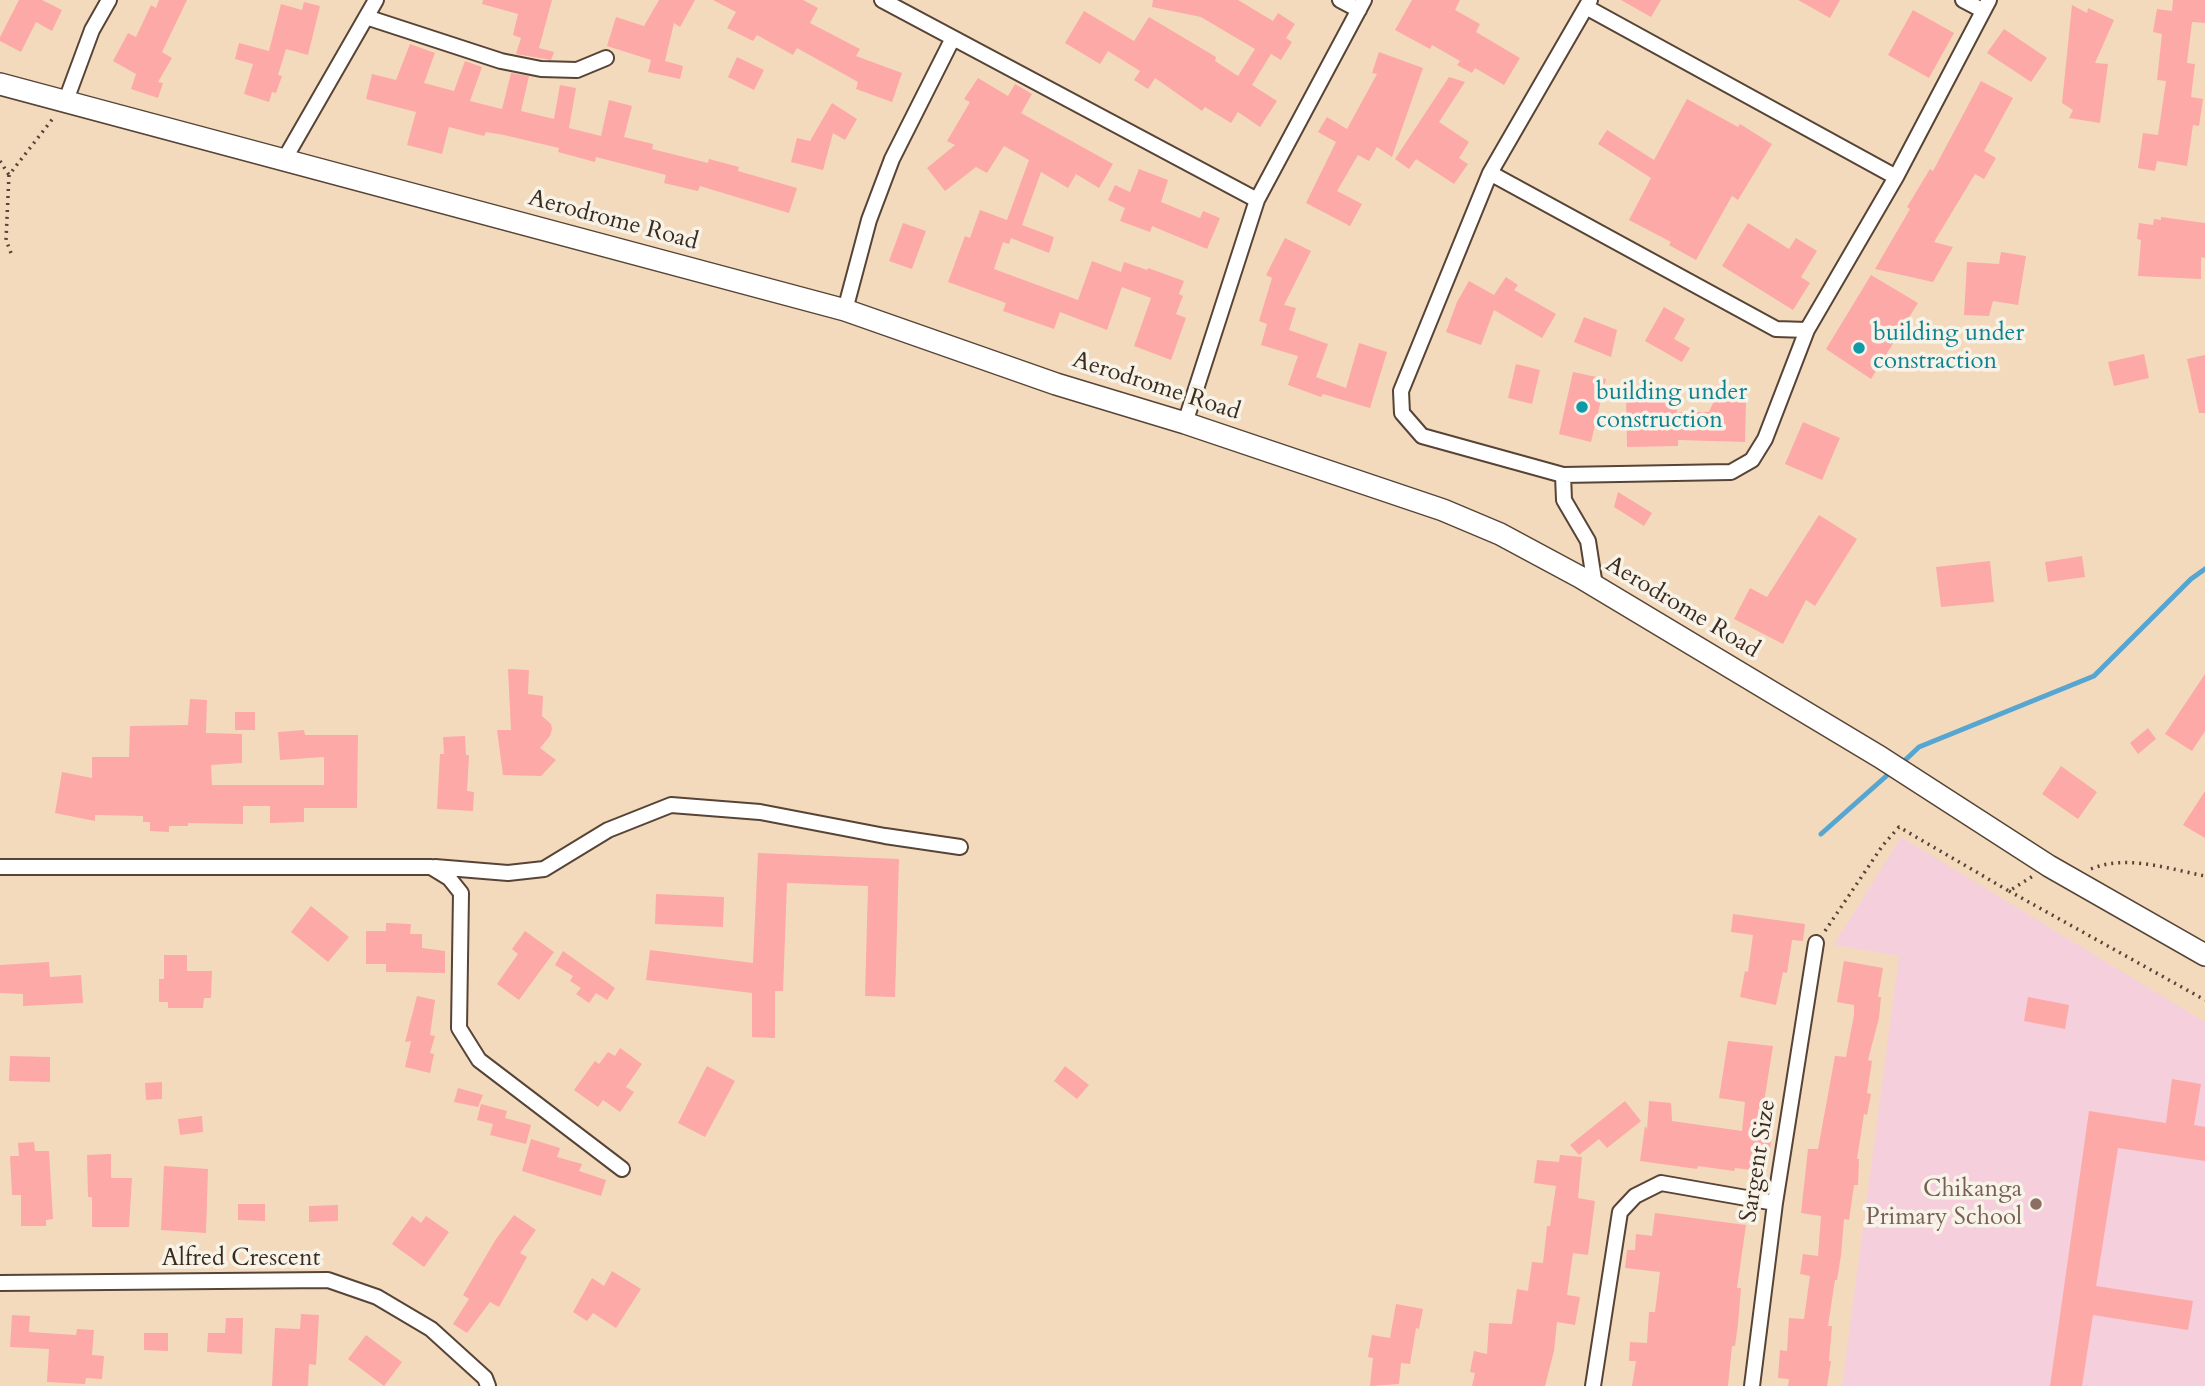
<!DOCTYPE html>
<style>
body{margin:0}
canvas{display:block;background:#f3dabd}
</style>
<canvas width="2205" height="1386"></canvas>
<script>
const g = document.querySelector('canvas').getContext('2d');
g.lineJoin = 'round';
function fillPath(path, color) {
  g.fillStyle = color;
  g.fill(path, 'evenodd');
}
function strokePath(path, color, width, dash) {
  g.strokeStyle = color;
  g.lineWidth = width;
  g.lineCap = dash ? 'butt' : 'round';
  g.setLineDash(dash || []);
  g.stroke(path);
}
function drawText(font, color, halo, rows, align = 'center') {
  g.font = font + ' Cardo,serif';
  g.lineWidth = 7;
  g.setLineDash([]);
  g.textBaseline = 'middle';
  g.strokeStyle = halo;
  g.fillStyle = color;
  for (const [text, x, y, turn = 0] of rows) {
    g.save();
    g.translate(x, y);
    g.rotate((+turn || 0) * Math.PI / 180);
    g.textAlign = isNaN(turn) ? turn : align;
    if (halo) g.strokeText(text, 0, 0);
    g.fillText(text, 0, 0);
    g.restore();
  }
}
fillPath(new Path2D(`
 M1901,837l304,185v364h-363l57,-430 -65,-11z`), '#f5cfdb');
strokePath(new Path2D(`
 M1900,765l19,-18 175,-71 97,-97 14,-10
 M1821,834l71,-63`), '#57a6d1', 5);
fillPath(new Path2D(`
 M19,0h23l20,10 -10,21 -16,-9 -15,30 -21,-11v-4z
 M159,0h28l-25,52 10,6 -14,24 5,1 -5,15 -27,-9 5,-15 -23,-13 15,-28 8,4 15,-32 5,3z
 M483,0h69l-13,48 15,4 -3,8 -35,-6 5,-16 -8,-3 5,-21 -36,-10z
 M659,0h36l-15,27 -6,-4 -9,38 18,5 -3,13 -32,-7 3,-12 -44,-14 9,-29 28,9z
 M713,0h90l15,8 -8,15 50,26 -4,7 46,17 -10,29 -36,-13 2,-7 -61,-34 -4,7 -36,-20 -4,6 -26,-13 9,-16z
 M1153,0h85l35,21 5,-8 17,11 -9,14 6,4 -11,18 -10,-6 -19,31 25,16 -17,26 -22,-15 -7,11 -26,-16 -3,4 -47,-33 -7,11 -14,-9 6,-9 -32,-20 -8,13 -35,-21 19,-32 50,30 15,-24 67,40 -1,4 23,15 17,-27 -54,-32 -49,-10z
 M1412,0h48l-5,10 25,14 -4,8 44,26 -16,27 -29,-17 -3,5 -15,-8 3,-4 -28,-16 -2,4 -35,-19z
 M1621,0h40l-10,17z
 M1798,0h42l-10,18z
 M2173,0h32v23l-13,-1 -5,41 8,1 -4,33 12,2 -4,27 -6,-1 -6,41 -30,-5 -2,10 -17,-3 5,-35 15,2 8,-54 -9,-1 5,-46 -9,-2 4,-23 15,2z
 M304,2l16,4 -12,49 -22,-6 -8,26 4,1 -6,17 -4,-1 -3,10 -25,-8 9,-30 -18,-5 4,-16 30,8 12,-47 21,6z
 M2072,5l15,8 1,-5 26,12 -19,43 13,1 -8,59 -31,-5 4,-8 -11,-7z
 M1913,10l41,23 -25,45 -41,-23z
 M2004,29l43,29 -16,24 -44,-29z
 M410,44l25,9 -11,30 30,8 11,-30 17,6 -12,34 32,8 9,-36 18,3 -8,35 33,8 6,-34 16,3 -7,40 32,8 8,-36 23,6 -8,31 29,7 -1,5 56,14 1,-4 30,8 -1,4 59,17 -8,25 -89,-27 -2,5 -34,-8 2,-8 -70,-18 -1,5 -37,-10 1,-4 -55,-13 -18,-3 -2,4 -35,-9 -7,27 -35,-9 9,-33 -50,-13 6,-25 24,6z
 M1379,52l44,16 -31,89 -15,-10 -8,14 -11,-6 -21,36 25,13 -12,22 -44,-23 30,-61 -18,-10 9,-15 20,12 30,-55 -5,-1z
 M737,57l27,13 -10,20 -26,-13z
 M1449,77l16,5 -26,40 30,20 -10,16 9,6 -14,20 -38,-25 -7,10 -14,-10z
 M978,78l30,18 7,-12 17,10 -11,19 92,51 -14,24 -23,-14 -8,14 -27,-16 -19,53 32,12 -5,16 -38,-15 -2,6 -6,-2 -9,27 84,31 14,-39 29,11 3,-10 23,8 1,-2 36,13 -5,13 4,2 -7,18 10,4 -15,42 -37,-14 17,-48 -29,-11 -15,43 -47,-18 -6,17 -51,-18 3,-8 -58,-21 17,-46 5,2 10,-28 27,10 22,-60 -25,-14 -17,27 -11,-6 -31,24 -18,-23 28,-23 -8,-4 23,-39 -6,-3z
 M1981,81l32,17 -29,53 12,7 -12,21 -9,-5 -41,68 19,5 -20,35 -58,-13 35,-60 -3,-2 23,-38 3,2z
 M1687,99l51,28 2,-3 32,20 -34,56 -6,-4 -36,64 -27,-15 2,-3 -42,-22 22,-42 -53,-34 9,-14 47,30z
 M832,103l25,16 -12,21 -12,-7 -10,37 -32,-8 6,-24 13,3z
 M1139,169l29,11 -7,22 39,16 3,-7 17,7 -13,31 -55,-23 -2,6 -30,-11 5,-13 -17,-8 7,-15 15,7z
 M2161,217l44,6v35l-4,-1v22l-63,-3 3,-36 -4,-1 2,-16 14,2 1,-6 7,1z
 M903,223l23,8 -14,38 -23,-8z
 M1748,223l41,26 7,-11 21,13 -16,26 9,6 -17,27 -71,-44z
 M1285,238l26,13 -27,54 12,3 -7,22 39,14 -12,33 30,11 13,-45 28,9 -17,56 -47,-14 -2,3 -33,-12 10,-29 -37,-11 6,-21 -8,-3 13,-43 -6,-3z
 M2001,252l25,4 -8,49 -25,-4 -4,15 -25,-1 3,-53 32,2z
 M1871,275l47,28 -47,76 -45,-30z
 M1506,277l12,8 -4,5 42,24 -14,24 -48,-28 -13,35 -35,-13 11,-30 12,-21 25,14z
 M1664,307l21,12 -11,20 16,9 -8,14 -37,-21z
 M1584,317l33,13 -6,27 -37,-15z
 M2144,354l5,24 -35,8 -6,-24z
 M2205,355v58h-6l-12,-54z
 M1516,364l24,6 -8,34 -24,-6z
 M1573,372l33,7 -15,63 -32,-8z
 M1626,390h24l26,6 1,16h32l5,-11h32l-1,41 -67,-2v6l-51,1z
 M1803,422l37,16 -18,42 -37,-16z
 M1618,492l34,21 -8,13 -30,-19z
 M1819,515l38,24 -42,67 -9,-6 -23,44 -49,-25 16,-31 17,9z
 M2082,556l3,21 -37,5 -3,-20z
 M1990,561l4,41 -53,5 -5,-40z
 M508,669l21,1 -1,24 15,2 -1,20 9,8 1,5 -2,7 -10,12 16,12 -15,16 -38,-1 -6,-45h14z
 M2205,674v57l-13,20 -27,-17z
 M190,699l17,1 -1,33 36,1v29l-31,2 1,20h112v-28l-44,3 -2,-28 26,-2 1,5h53l-1,73h-53v14l-34,1v-17h-27v18l-55,-1v3h-19v6l-19,-1v-9h-7v-6l-48,-1v6l-40,-8 7,-41 30,6v-21h37l1,-31 58,-1z
 M235,712h20v18h-20z
 M2148,728l8,11 -18,15 -8,-11z
 M465,736l1,19h3l-2,36 7,1 -1,19 -36,-2 3,-55h4l-1,-17z
 M2061,766l36,26 -19,27 -36,-25z
 M2205,791v47l-22,-13z
 M758,853l141,6 -4,138 -30,-1 3,-110 -81,-3 -4,108h-8v47l-23,-1v-44l-106,-13 4,-30 103,13z
 M656,894l68,3 -1,30 -68,-3z
 M311,906l38,31 -21,25 -37,-30z
 M1733,914l72,10 -2,17 -11,-1 -5,33 -4,-1 -7,33 -36,-8 5,-26 3,1 5,-37 -22,-3z
 M386,923l25,1 -1,10h12v14l23,3v22l-59,-1v-8h-20v-33h20z
 M525,931l29,21 -35,48 -22,-16 21,-30 -6,-5z
 M563,951l52,37 -8,12 -11,-7 -7,10 -13,-9 5,-6 -11,-7 3,-5 -18,-11z
 M164,955h23v16h25l-1,27h-7l-1,10h-35v-6h-9v-23h5z
 M1844,961l39,7 -5,29h3l-2,21 -11,42 4,1 -5,32 4,1 -4,21 -3,-1 -7,45h2l-1,26h-4l-5,35 -5,-1 -3,36 -4,25h-2l-7,46h4l-3,35h2l-4,25h-39l1,-7 -11,-1 2,-28 7,1 2,-33 15,1 6,-43 -10,-2 3,-20 15,2 3,-40 -20,-3 7,-64h10l17,-93 11,1 8,-42v-10l-17,-3z
 M49,962l1,15 31,-2 2,28 -60,3v-12l-23,-1v-28z
 M417,996l18,4 -5,35 5,1 -5,17 4,1 -4,19 -25,-6 6,-26 -6,1z
 M2028,997l41,8 -4,24 -41,-8z
 M1728,1041l45,5 -13,81 12,1 -2,22 -7,-1 -2,22 -26,-3 -1,3 -36,-5 -1,3 -57,-8 5,-35 2,3 2,-28 22,2 1,18 70,10 3,-29 -26,-4z
 M620,1048l22,16 -16,23 8,5 -14,20 -17,-12 -5,7 -24,-17 21,-29 4,3 9,-12 7,4z
 M10,1056l40,1v25l-41,-1z
 M707,1066l28,15 -30,56 -27,-14z
 M1065,1066l24,19 -12,14 -23,-18z
 M2172,1079l29,5 -7,41 11,2v34l-87,-13 -22,138 97,15 -5,29 -95,-15 -11,71h-32l39,-275 77,12z
 M162,1082v17l-16,1 -1,-17z
 M458,1088l25,7 -5,12 -24,-5z
 M1625,1101l16,20 -34,27 -8,-9 -20,16 -9,-10z
 M481,1104l26,7 -2,7 26,7 -5,19 -36,-9 3,-11 -16,-4z
 M202,1116l1,16 -23,3 -2,-16z
 M531,1139l29,9 -3,9 25,7 -3,7 27,9 -5,16 -79,-25z
 M34,1142l1,9h14l4,68 -7,1v6h-25v-31h-9l-2,-39h9l-1,-13z
 M111,1154v24h21l-3,49h-37v-30h-4l-1,-42z
 M1560,1155l22,2 -4,41 17,3 -7,54 -15,-2 -6,42 13,2 -5,28 -18,-3 -3,29 -9,35h-73l3,-13 -5,-1 4,-21 13,3 2,-31 23,1 5,-35 11,2 4,-29 11,1 4,-37h3l6,-40 -22,-3 3,-23 22,2z
 M164,1166l44,3 -2,64 -45,-3z
 M238,1204h27v17l-27,-1z
 M338,1205v16l-29,1v-16z
 M1655,1213l91,12 -9,63h4l-3,36 -3,22h-3l-4,40h-96l4,-25h-7l1,-19 17,1 2,-31h6l5,-40 -35,-4 2,-18h8l1,-16 16,2z
 M514,1215l22,15 -16,23 7,4 -28,50 -9,-5 -23,31 -14,-9 16,-25 -6,-4 33,-56z
 M412,1216l9,7 5,-7 23,16 -25,35 -32,-23z
 M612,1271l29,18 -25,39 -23,-15 -6,8 -14,-9 19,-34 12,8z
 M1396,1304l27,5 -4,20 -3,-1 -6,36 -9,-1 -2,21 -29,2 3,-28 -5,-1 4,-22 18,3z
 M301,1314l18,1 -3,50 -7,-1 -1,22h-36l3,-58 25,1z
 M12,1315l18,1 -1,16 47,3 1,-6 17,1 -2,25 12,1 -2,23 -16,-1 -1,6 -38,-2 2,-33 -39,-2z
 M226,1318h17l-1,36 -35,-2 1,-19h17z
 M144,1333h24v18l-24,-1z
 M366,1335l36,27 -18,24 -36,-27z`), '#fda9a7');
const street = new Path2D(`
 M882,0l375,200
 M1340,0l19,10
 M1590,0l-100,173 -89,218 1,22 20,23 141,39 168,-3 21,-12 13,-21 42,-109
 M1963,0l19,10
 M1586,7l310,170
 M366,17l135,44 40,8 36,1 29,-12
 M65,103l27,-73 17,-30
 M284,160l92,-160
 M1490,173l286,156 31,1 89,-153 93,-177
 M845,310l24,-90 23,-61 61,-121
 M1185,423l72,-223 107,-200
 M1563,475l1,25 24,41 7,45
 M0,867h431l18,11 12,15 -2,135 20,32 143,109
 M435,867l73,6 36,-4 64,-39 63,-25 89,7 125,24 75,11
 M0,1283l328,-3 49,17 54,32 54,49 3,8
 M1593,1386l27,-174 15,-16 26,-13 114,20
 M1752,1386l23,-183 41,-260`);
const secondary = new Path2D(`
 M0,84l845,226 211,74 129,39 258,87 57,24 80,43 300,180 169,109 156,89`);
strokePath(street, '#574436', 18);
strokePath(secondary, '#574436', 24);
strokePath(new Path2D(`
 M0,161l9,14
 M11,253l-5,-13 3,-65 45,-58
 M2091,869c35,-15 78,0 114,7
 M2009,891l196,109
 M1825,931l58,-86 16,-18 110,64 24,-15`), '#574436', 3.5, [2, 5]);
strokePath(street, '#fff', 14);
strokePath(secondary, '#fff', 21);
for (const [x, y, r, color] of [
 [1859,348,7,"#0f9aa8"],
 [1582,407,7,"#0f9aa8"],
 [2036,1204,7,"#8d6e63"]
]) {
  const dot = new Path2D();
  dot.arc(x, y, r, 0, 2 * Math.PI);
  g.fillStyle = color;
  g.fill(dot);
  strokePath(dot, '#f7f3e8', 2.5);
}
drawText('24px', '#3b2a1e', '#f7f3e8', [
 ["Aerodrome Road",613,221,15],
 ["Aerodrome Road",1156,387,18],
 ["Aerodrome Road",1682,608,31],
 ["Sargent Size",1759,1161,-81],
 ["Alfred Crescent",241,1259]
]);
drawText('24px', '#0d838f', '#f7f3e8', [
 ["building under",1873,334],
 ["constraction",1873,362],
 ["building under",1596,393],
 ["construction",1596,421]
], 'left');
drawText('24px', '#785e54', '#f7f3e8', [
 ["Chikanga",2022,1190],
 ["Primary School",2022,1218]
], 'right');
</script>
